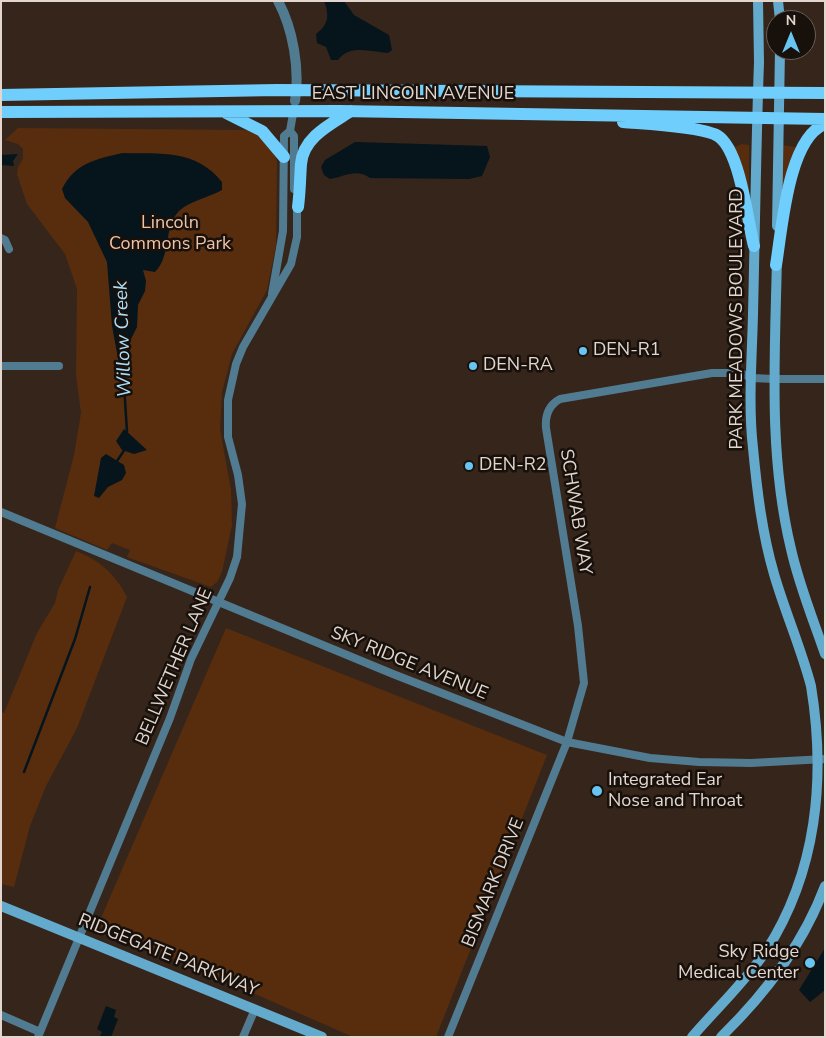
<!DOCTYPE html>
<style>
body{margin:0}
#map{position:relative;width:826px;height:1038px;overflow:hidden;background:#36251a;font-family:"Nunito Sans",sans-serif}
canvas{display:block}
.frame{position:absolute;inset:0;border:2px solid #e2d6cf;pointer-events:none}
.north{position:absolute;left:766px;top:10px;width:50px;height:50px;box-sizing:border-box;background:#17100b;border:1px solid #685f59;border-radius:50%;rotate:0deg;font-size:14px;font-weight:700;line-height:20px;text-align:center;color:#e2d6cf}
.north::after{content:'';display:block;margin:auto;width:18px;height:22px;background:#68c4f0;clip-path:polygon(50% 0,100% 100%,50% 72%,0 100%)}
</style>
<div id="map">
<canvas width="826" height="1038"></canvas>
<div class="frame"></div>
<div class="north">N</div>
</div>
<script>
const g = document.querySelector('canvas').getContext('2d');
g.lineJoin = 'round';
function fillPath(path, color) {
  g.fillStyle = color;
  g.fill(path, 'evenodd');
}
function strokePath(path, color, width, dash) {
  g.strokeStyle = color;
  g.lineWidth = width;
  g.lineCap = dash ? 'butt' : 'round';
  g.setLineDash(dash || []);
  g.stroke(path);
}
function drawText(font, color, halo, rows, align = 'center') {
  g.font = font + ' "Nunito Sans",sans-serif';
  g.lineWidth = 5;
  g.setLineDash([]);
  g.textBaseline = 'middle';
  g.strokeStyle = halo;
  g.fillStyle = color;
  for (const [text, x, y, turn = 0] of rows) {
    g.save();
    g.translate(x, y);
    g.rotate((+turn || 0) * Math.PI / 180);
    g.textAlign = isNaN(turn) ? turn : align;
    if (halo) g.strokeText(text, 0, 0);
    g.fillText(text, 0, 0);
    g.restore();
  }
}
fillPath(new Path2D(`
 M18,128l228,2 11,5 3,4 1,-1 15,18 1,7 -1,82 -9,45 -35,64 -10,38 -2,37 11,61 1,35 -10,47 -5,10 -6,5 -76,-27 -8,-3 3,-7 -18,-7 -5,7 -52,-22 19,-73 7,-42 -5,-38 1,-86 -12,-35 -38,-50 -10,-30 1,-7 5,-8v-10l-5,-5 -13,-4z
 M742,144l7,1v47l-15,-45z
 M782,145l14,2 -15,45z
 M76,551c25,10 39,23 51,46l-50,131 -31,58 -16,40 -16,61 -13,-3v-172l3,1 33,-80 18,-30 3,-13z
 M226,628l321,127 -111,282h-83l-255,-112z`), '#572d0e');
fillPath(new Path2D(`
 M324,1h20l10,14 35,20 3,15 -4,3c-17,-1 -38,-9 -50,7h-7l-5,-13 -9,-4 -1,-9c12,-9 14,-18 8,-33z
 M355,142l132,4 3,11 -8,19 -13,3 -99,-1c-13,-10 -25,-2 -40,1l-6,-4 -3,-8 4,-7z
 M123,153c37,1 73,-4 99,29v8c-14,8 -31,10 -43,21 -16,16 -7,44 -24,61l-12,-2 3,11 -1,10 -7,14 -1,22 -7,14 -1,28h-9l-8,-43 -5,-64 -19,-40 -23,-24 -3,-9c13,-26 34,-30 61,-36z
 M18,154l-5,7 1,5 -13,-1v-10z
 M124,429l23,21 -13,4 -12,-4 -6,-9z
 M106,454l18,11 2,8 -4,7 -14,7 -9,11 -5,-2 7,-38z
 M825,948v42l-15,12 -11,-12z
 M106,1006l10,4 -2,7 4,2 -7,18 -11,-1 2,-4 -5,-3z`), '#06141c');
strokePath(new Path2D(`
 M123,368l4,64
 M117,461l8,-12
 M24,772l51,-133 15,-52`), '#06141c', 2.5);
strokePath(new Path2D(`
 M290,131l4,5v53
 M290,131l4,-23
 M1,238l4,2 4,9
 M272,294l11,-63 1,-95 6,-5
 M1,366h58
 M1,512l392,162 174,68 83,16 49,4 52,1 74,-4
 M1,1015l39,17
 M38,1037l132,-319 21,-59 39,-81 7,-21 5,-53 -4,-29 -10,-38v-37l8,-36 7,-17 48,-83 6,-27v-32
 M243,1037l12,-28
 M448,1037l119,-295 17,-59 -6,-57 -32,-198c-1,-12 3,-23 14,-29l152,-26h28l12,5 22,1h51`), '#517b91', 8);
strokePath(new Path2D(`
 M278,1c15,28 22,68 17,100`), '#517b91', 10);
strokePath(new Path2D(`
 M778,1l2,19
 M777,226l3,-176
 M777,258c-2,97 -9,196 14,291 8,36 22,70 34,105
 M1,906l321,131
 M692,1037c24,-28 53,-55 74,-86 51,-79 60,-173 45,-265 -10,-38 -26,-74 -37,-112 -12,-41 -17,-84 -21,-126 -5,-44 -1,-90 0,-134 2,-84 3,-168 6,-252l-1,-61
 M721,1037c45,-44 82,-92 104,-151`), '#63aacd', 10);
strokePath(new Path2D(`
 M1,95l276,-5 548,3
 M1,112l339,-1 485,8
 M226,113l36,18 22,26
 M623,122c24,2 70,4 91,12 26,9 33,86 40,112
 M298,207c2,-15 2,-29 3,-43 2,-27 30,-40 50,-53
 M776,265c6,-36 12,-127 49,-141`), '#70cefc', 12);
for (const [x, y, r, color] of [
 [583,351,5,"#68c4f0"],
 [473,366,5,"#68c4f0"],
 [469,466,5,"#68c4f0"],
 [597,791,6,"#68c4f0"],
 [810,963,6,"#68c4f0"]
]) {
  const dot = new Path2D();
  dot.arc(x, y, r, 0, 2 * Math.PI);
  g.fillStyle = color;
  g.fill(dot);
  strokePath(dot, '#17100b', 2);
}
drawText('18px', '#e2d6cf', '#17100b', [
 ["EAST LINCOLN AVENUE",413,95],
 ["PARK MEADOWS BOULEVARD",738,319,-90],
 ["SCHWAB WAY",575,512,81],
 ["SKY RIDGE AVENUE",409,664,22],
 ["BELLWETHER LANE",175,667,-67],
 ["BISMARK DRIVE",494,883,-68],
 ["RIDGEGATE PARKWAY",168,956,22]
]);
drawText('18px', '#f0c3a7', '#17100b', [
 ["Lincoln",170,224],
 ["Commons Park",170,245]
]);
drawText('18px', '#e2d6cf', '#17100b', [
 ["DEN-R1",593,351],
 ["DEN-RA",483,366],
 ["DEN-R2",479,466],
 ["Integrated Ear",608,781],
 ["Nose and Throat",608,802],
 ["Sky Ridge",799,953,"right"],
 ["Medical Center",799,974,"right"]
], 'left');
drawText('italic 19px', '#acdff9', '#17100b', [
 ["Willow Creek",124,339,-92]
]);
</script>
